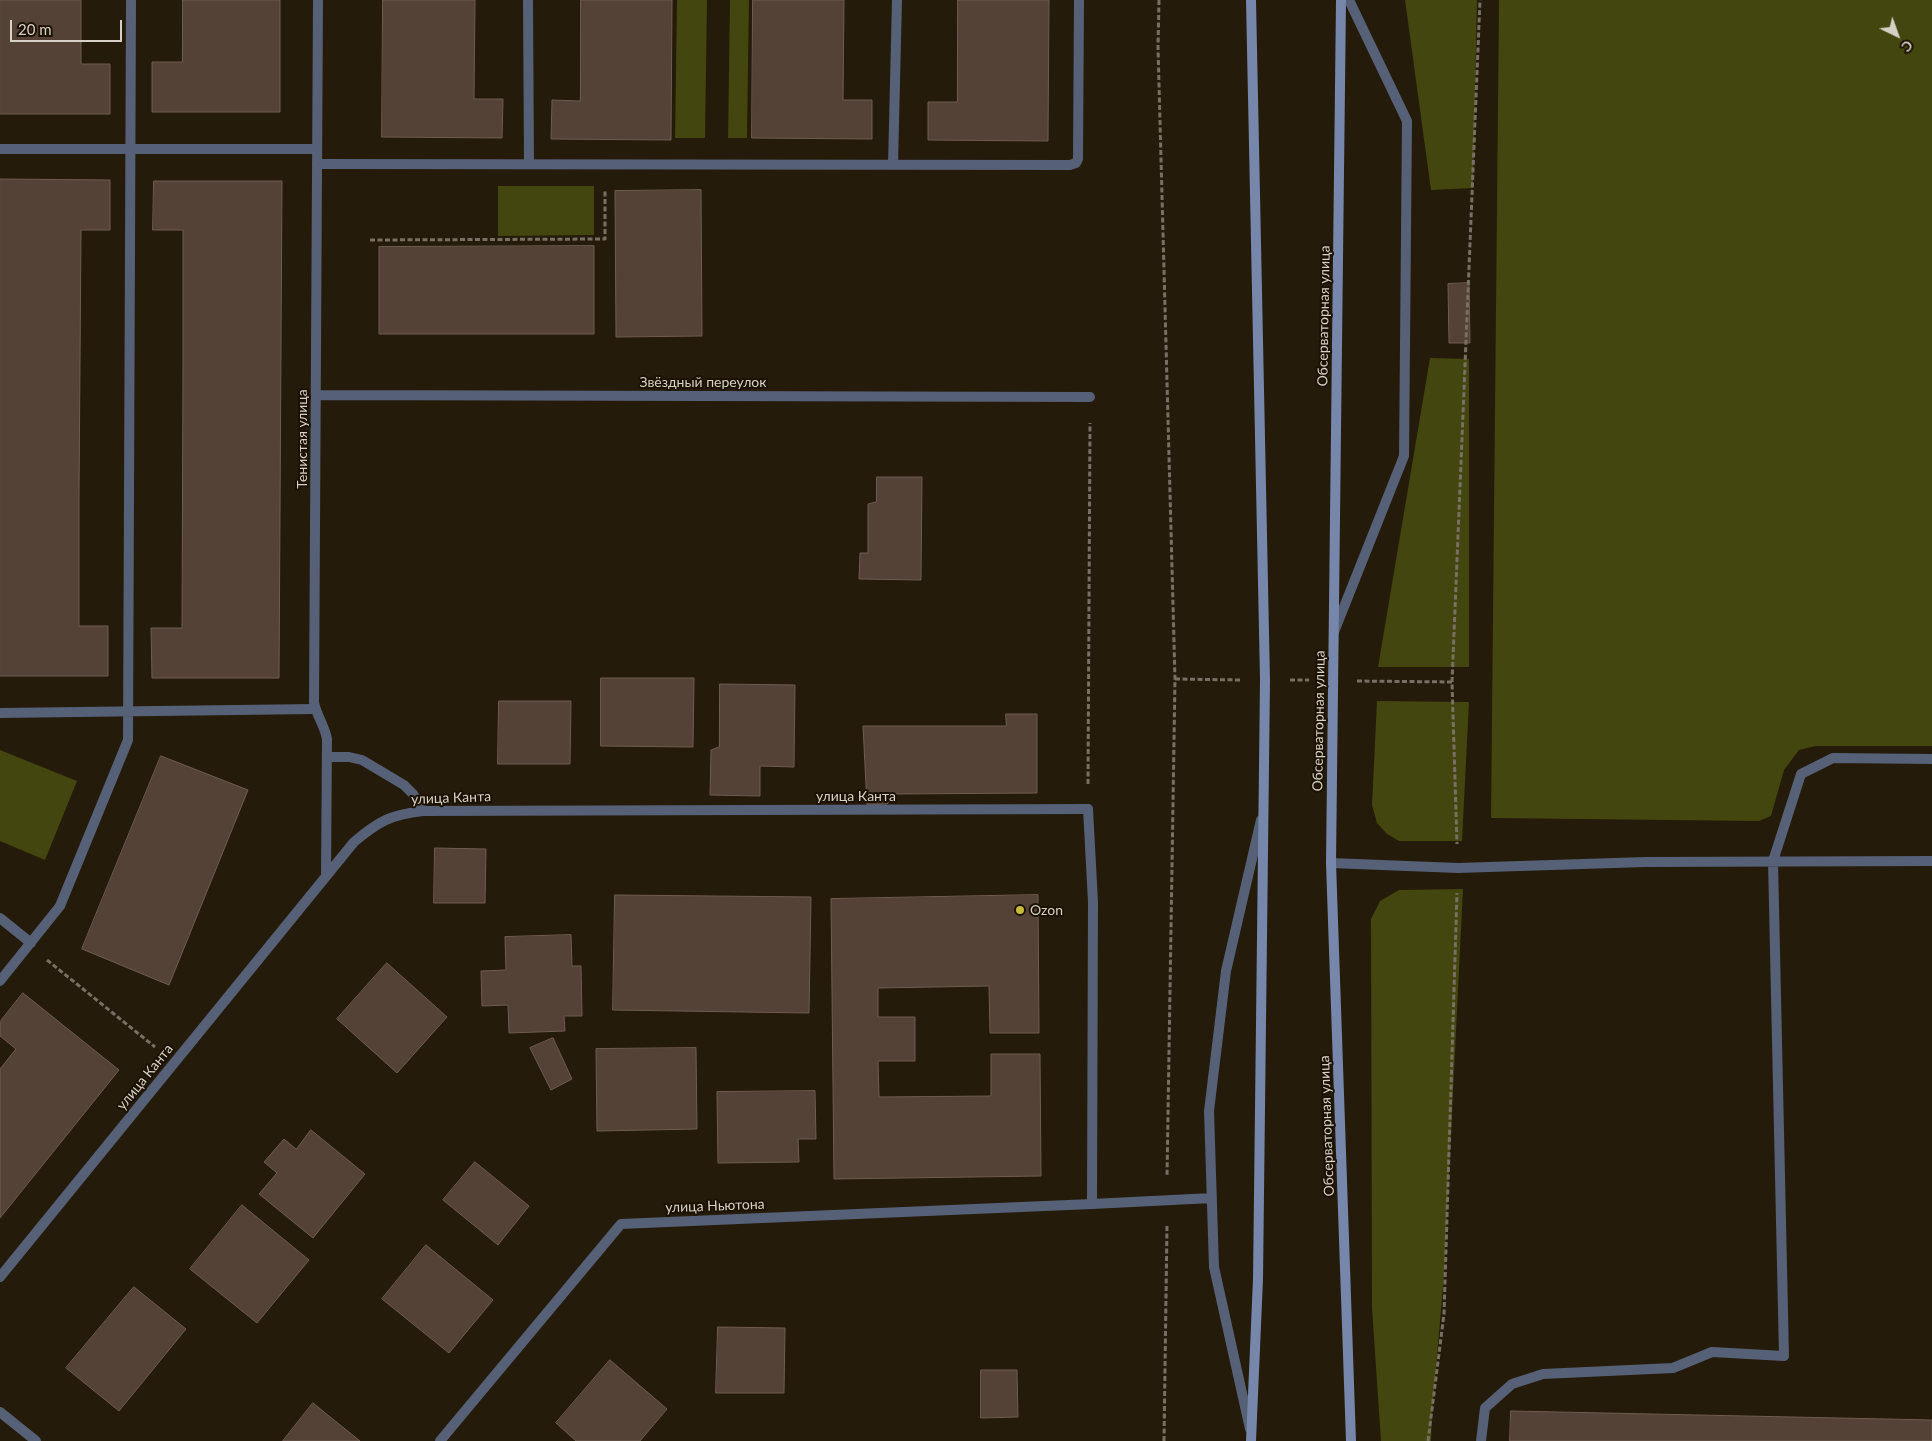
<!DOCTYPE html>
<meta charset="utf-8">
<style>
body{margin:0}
#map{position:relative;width:1932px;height:1441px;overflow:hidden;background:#241b0a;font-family:Lato,sans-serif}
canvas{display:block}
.north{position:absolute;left:1872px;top:10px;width:50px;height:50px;-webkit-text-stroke:4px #1b1203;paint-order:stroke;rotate:138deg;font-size:14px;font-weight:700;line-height:20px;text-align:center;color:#d6d0c6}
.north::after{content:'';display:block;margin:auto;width:18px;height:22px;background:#d6d0c6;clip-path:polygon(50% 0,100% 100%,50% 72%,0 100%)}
.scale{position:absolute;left:10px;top:20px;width:112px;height:22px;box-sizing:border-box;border:2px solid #d6d0c6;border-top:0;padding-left:6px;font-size:15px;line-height:18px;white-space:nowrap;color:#d6d0c6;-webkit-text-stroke:4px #1b1203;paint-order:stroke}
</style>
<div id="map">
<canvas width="1932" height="1441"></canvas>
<div class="north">С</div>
<div class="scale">20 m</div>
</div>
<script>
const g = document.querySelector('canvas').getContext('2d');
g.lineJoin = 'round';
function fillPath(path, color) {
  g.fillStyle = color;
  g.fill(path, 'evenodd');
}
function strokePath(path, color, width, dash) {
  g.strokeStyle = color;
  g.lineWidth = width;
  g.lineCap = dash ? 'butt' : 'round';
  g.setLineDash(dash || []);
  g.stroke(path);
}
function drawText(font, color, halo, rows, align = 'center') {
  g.font = font + ' Lato,sans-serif';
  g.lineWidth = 4;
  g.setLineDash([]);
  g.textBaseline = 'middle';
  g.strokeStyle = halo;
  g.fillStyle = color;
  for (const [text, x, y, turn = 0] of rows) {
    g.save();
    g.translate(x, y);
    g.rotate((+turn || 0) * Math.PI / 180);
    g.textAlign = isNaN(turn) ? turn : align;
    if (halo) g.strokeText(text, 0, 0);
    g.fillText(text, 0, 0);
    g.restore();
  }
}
fillPath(new Path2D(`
 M677,0h30l-2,138h-30z
 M730,0h19l-2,138h-19z
 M1405,0h72l-4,188 -42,2z
 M1499,0h433v746h-116l-17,4 -15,20 -13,46 -12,5 -268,-3z
 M498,186h96v49l-96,1z
 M1430,358l39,1v308h-91z
 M1377,701l92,1 -7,139h-63l-12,-7 -10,-11 -5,-18z
 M0,750l77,31 -32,79 -45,-19z
 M1463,889l-19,386 -12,140 -1,26h-50l-9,-133 -1,-389 9,-18 19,-11z`), '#43460e');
const building = new Path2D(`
 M0,0h81v64h29v50h-110z
 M183,0h97v112h-128v-50h30z
 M383,0h92l-1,99h29l-1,39 -120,-1z
 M581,0h91l-1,140 -120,-1 1,-39 28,1z
 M753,0h91l-1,100h29v39l-120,-1z
 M958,0h91l-1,141 -120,-1v-38h29z
 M0,179l110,1v50h-29l-2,264v132h29v50h-108z
 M154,181h128l-3,497h-127l-1,-50h31l1,-265v-133h-30z
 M701,190l1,146 -86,1 -1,-146z
 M594,246v88h-215v-87z
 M1469,283l1,60h-21l-1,-59z
 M877,477h45l-1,103 -62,-1 1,-26h8v-49l8,-2z
 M601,678h93l-1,69 -92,-1z
 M720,684l75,1 -1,82 -34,-1v30l-50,-1 1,-45 8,-3z
 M499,701h72l-1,63h-72z
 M1006,714h31v79l-142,1 -8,10 -20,1 -4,-79h143z
 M161,756l87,34 -79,195 -87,-36z
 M435,848l51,1 -1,54h-51z
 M615,895l196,2 -2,116 -196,-3z
 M1038,895l1,138h-49l-1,-47 -111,2v29h37v44h-37l1,36 112,-1v-42h49l1,122 -207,3 -3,-280z
 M571,935l1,31h9l1,50h-18l1,15 -56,2 -1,-28 -26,1 -1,-35 25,-1 -1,-33z
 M387,963l60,54 -50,56 -60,-54z
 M23,993l96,77 -119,148v-149l16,-20 -16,-13v-14z
 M553,1038l19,41 -21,11 -21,-42z
 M696,1048l1,81 -100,2 -1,-82z
 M815,1091l1,48h-18l1,23 -81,1 -1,-71z
 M311,1130l54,44 -52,64 -54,-44 18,-21 -13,-11 20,-23 12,10z
 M475,1162l54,44 -31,39 -55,-45z
 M242,1205l67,55 -52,63 -67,-54z
 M426,1245l67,55 -44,53 -67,-54z
 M134,1287l52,42 -67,82 -53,-43z
 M718,1327l67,1 -1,65h-68z
 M610,1360l57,49 -27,32h-64l-20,-18z
 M981,1370h36l1,47 -37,1z
 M313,1403l47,38h-77z
 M1511,1411l421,9v21h-422z`);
fillPath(building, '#554237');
strokePath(building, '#705d50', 1);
strokePath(new Path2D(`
 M1159,0l-1,47 17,632 -8,498
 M370,240l235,-1v-49
 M1175,679l66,1
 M1290,680h19
 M1357,681l95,1 5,162
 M1452,682l28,-682
 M1088,784l2,-361
 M47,960l108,87
 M1164,1441l3,-216
 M1428,1441l16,-127 13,-421`), '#787163', 3, [5, 2.5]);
strokePath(new Path2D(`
 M528,0l1,164
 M0,149h317
 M317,164l753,1 6,-2 2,-4 1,-159
 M893,165l4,-165
 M1334,632l70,-176 3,-335 -58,-121
 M0,713l315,-4
 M327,757h22l13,3 42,25 9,9 10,17
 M1088,809l5,93 -1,302 120,-6
 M1331,863l127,5 187,-6 287,-1
 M0,918l31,25
 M0,981l60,-75 68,-166 3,-740
 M1250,1429l-36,-162 -5,-156 17,-140 35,-151
 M1481,1441l4,-33 27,-24 31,-10 130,-6 39,-16 72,4 -11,-495 28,-87 32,-16 99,1`), '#566077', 10);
strokePath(new Path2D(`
 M318,0l-4,702c2,13 11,24 13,37l-1,137
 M316,395l774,2
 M0,1277l354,-435c25,-21 36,-27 69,-31l665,-2
 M0,1412l36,29
 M440,1441l181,-217 471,-20`), '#566077', 10);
strokePath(new Path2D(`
 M1251,0l14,680 -7,599 -7,162
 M1341,0l-10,863 20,578`), '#7687ab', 10);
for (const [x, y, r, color] of [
 [1020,910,5,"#caba3a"]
]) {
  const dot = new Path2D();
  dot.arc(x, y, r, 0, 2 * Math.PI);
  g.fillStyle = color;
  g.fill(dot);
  strokePath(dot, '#1b1203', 2);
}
drawText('14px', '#d6d0c6', '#1b1203', [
 ["Обсерваторная улица",1324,316,-89],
 ["Звёздный переулок",703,382],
 ["Тенистая улица",302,439,-90],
 ["Обсерваторная улица",1319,721,-89],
 ["улица Канта",856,796],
 ["улица Канта",451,798,-2],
 ["улица Канта",145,1077,-51],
 ["Обсерваторная улица",1327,1126,-92],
 ["улица Ньютона",715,1206,-2]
]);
drawText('14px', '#d6d0c6', '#1b1203', [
 ["Ozon",1030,910]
], 'left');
</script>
